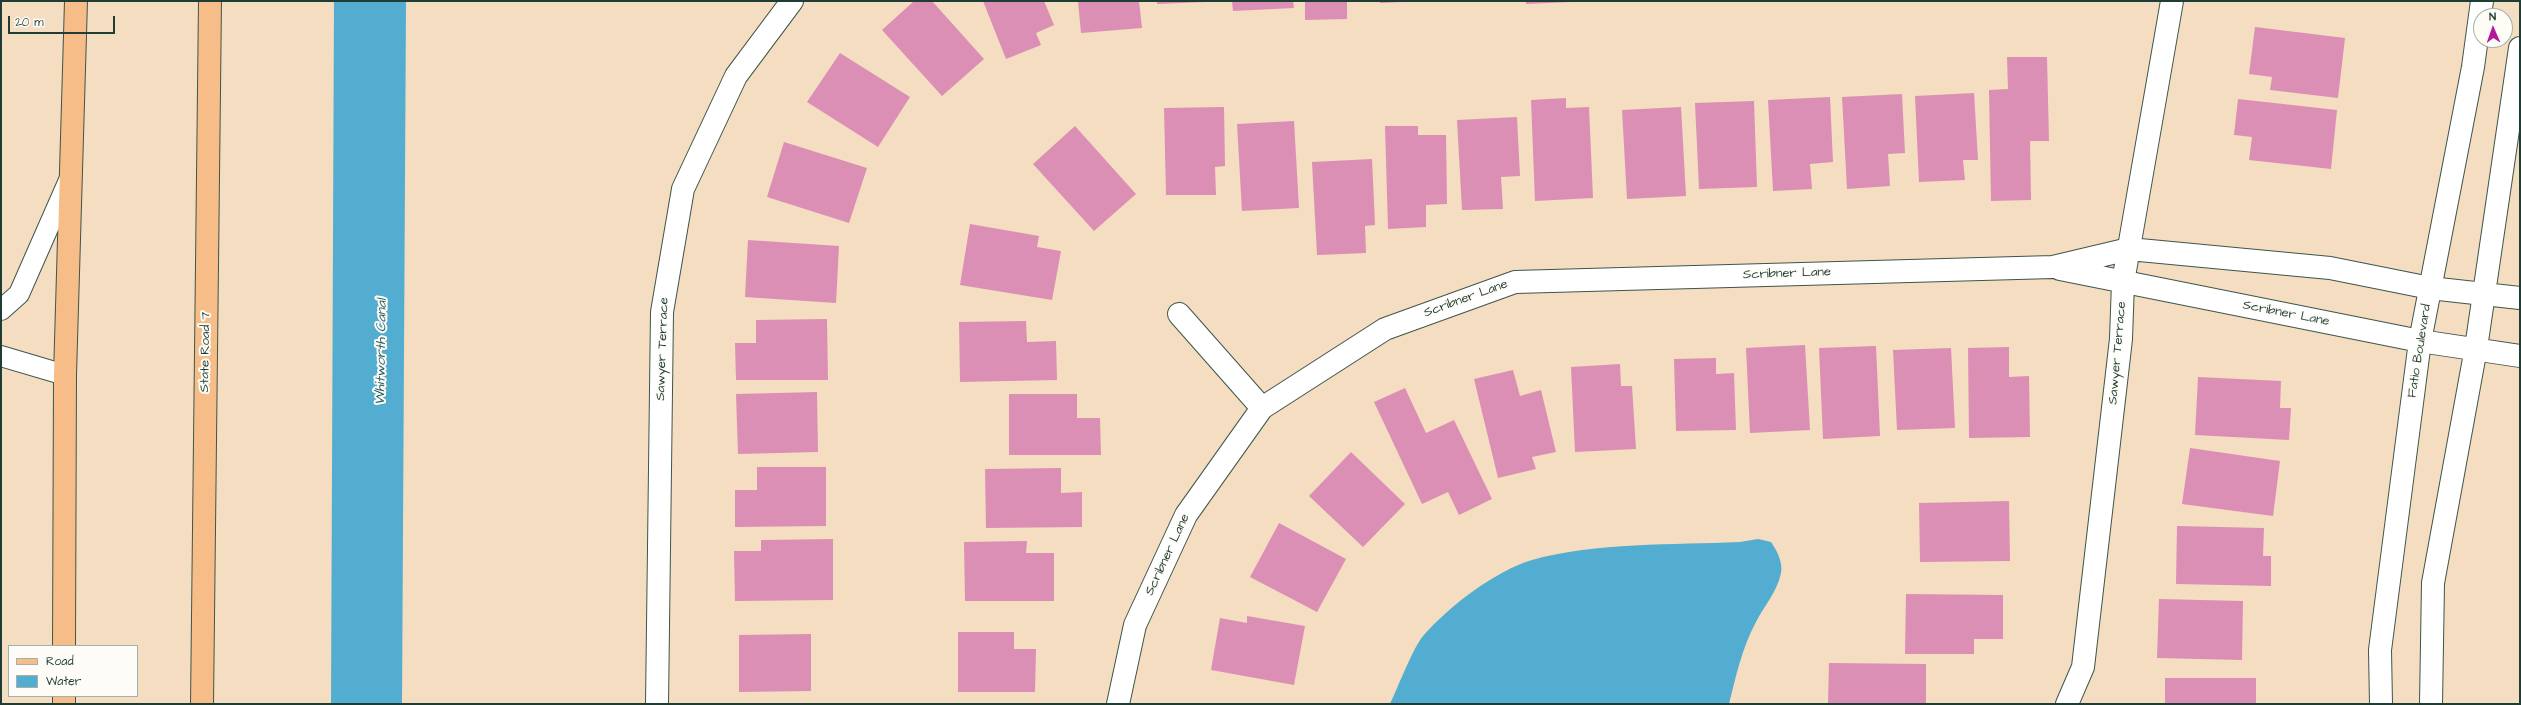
<!DOCTYPE html>
<style>
body{margin:0}
#map{position:relative;width:2521px;height:705px;overflow:hidden;background:#f4ddc1;font-family:"Architects Daughter",sans-serif}
canvas{display:block}
.frame{position:absolute;inset:0;border:2px solid #1f3d34;pointer-events:none}
.legend{position:absolute;left:8px;top:645px;width:130px;height:52px;box-sizing:border-box;background:#fdfcf7;border:1px solid #a4b0a9;margin:0;padding:5px 7px;list-style:none;font-size:12px;color:#1f3d34}
.legend li{display:flex;align-items:center;gap:8px;height:20px}
.legend b{width:20px;border:1px solid #a4b0a9}
.north{position:absolute;left:2473px;top:8px;width:40px;height:40px;box-sizing:border-box;background:#fdfcf7;border:1px solid #a4b0a9;border-radius:50%;rotate:358deg;font-size:11px;font-weight:700;line-height:16px;text-align:center;color:#1f3d34}
.north::after{content:'';display:block;margin:auto;width:14px;height:18px;background:#b5179e;clip-path:polygon(50% 0,100% 100%,50% 72%,0 100%)}
.scale{position:absolute;left:8px;top:16px;width:107px;height:18px;box-sizing:border-box;border:2px solid #1f3d34;border-top:0;padding-left:5px;font-size:12px;line-height:14px;white-space:nowrap;color:#1f3d34;-webkit-text-stroke:3px #fdfcf7;paint-order:stroke}
</style>
<div id="map">
<canvas width="2521" height="705"></canvas>
<div class="frame"></div>
<ul class="legend">
<li><b style="height:5px;background:#f7bd88"></b>Road</li>
<li><b style="height:11px;background:#52add0"></b>Water</li>
</ul>
<div class="north">N</div>
<div class="scale">20 m</div>
</div>
<script>
const g = document.querySelector('canvas').getContext('2d');
g.lineJoin = 'round';
function fillPath(path, color) {
  g.fillStyle = color;
  g.fill(path, 'evenodd');
}
function strokePath(path, color, width, dash) {
  g.strokeStyle = color;
  g.lineWidth = width;
  g.lineCap = dash ? 'butt' : 'round';
  g.setLineDash(dash || []);
  g.stroke(path);
}
function drawText(font, color, halo, rows, align = 'center') {
  g.font = font + ' "Architects Daughter",sans-serif';
  g.lineWidth = 4;
  g.setLineDash([]);
  g.textBaseline = 'middle';
  g.strokeStyle = halo;
  g.fillStyle = color;
  for (const [text, x, y, turn = 0] of rows) {
    g.save();
    g.translate(x, y);
    g.rotate((+turn || 0) * Math.PI / 180);
    g.textAlign = isNaN(turn) ? turn : align;
    if (halo) g.strokeText(text, 0, 0);
    g.fillText(text, 0, 0);
    g.restore();
  }
}
fillPath(new Path2D(`
 M334,1h72l-4,703h-71z
 M1758,539l13,3c6,9 12,20 10,31 -4,19 -17,33 -25,49 -14,26 -20,54 -27,82h-339c8,-17 23,-56 33,-68 25,-29 72,-65 109,-76 64,-18 142,-15 208,-18z`), '#52add0');
fillPath(new Path2D(`
 M914,1h18l52,58 -42,37 -60,-66z
 M983,1h61l10,24 -18,8 5,12 -35,14z
 M1078,1h61l3,27 -61,5z
 M1157,1h48v1l-48,2z
 M1232,1h61l1,7 -61,3z
 M1305,1h42v18l-42,1z
 M1380,1h22v1l-22,1z
 M1526,1h45v1l-45,2z
 M2255,27l90,11 -7,60 -68,-8 2,-13 -23,-3z
 M840,53l70,44 -32,50 -71,-45z
 M2007,57h40l2,84h-19l1,59 -40,1 -2,-111 19,-1z
 M1974,93l4,67h-15l2,20 -46,2 -4,-86z
 M1902,94l3,59 -17,1 2,32 -43,3 -5,-92z
 M1830,97l3,65 -23,2 2,25 -39,2 -5,-91z
 M1566,98v10l23,-1 4,91 -58,3 -4,-101z
 M2238,99l99,11 -6,59 -82,-9 3,-23 -18,-2z
 M1754,101l3,86 -58,2 -4,-86z
 M1224,107l1,59 -10,1 1,28h-50l-2,-87z
 M1681,107l5,89 -59,3 -5,-89z
 M1517,117l3,59 -19,1 2,32 -41,1 -5,-90z
 M1294,121l5,87 -57,3 -5,-87z
 M1075,126l61,68 -42,37 -61,-67z
 M1385,126h33v9h28l1,69 -21,1v22l-38,2z
 M784,142l83,26 -18,55 -82,-26z
 M1372,159l3,66 -10,1 1,27 -49,2 -5,-93z
 M970,224l69,12 -2,11 24,4 -9,49 -92,-15z
 M748,240l91,6 -3,57 -91,-6z
 M827,319l1,61h-92l-1,-37h21v-23z
 M1026,321l1,21 29,-1 1,39 -97,2 -1,-60z
 M1805,345l5,85 -60,3 -4,-85z
 M1876,346l4,90 -57,3 -4,-91z
 M2009,347v30l20,-1 1,61 -61,1 -1,-90z
 M1951,348l4,80 -58,2 -4,-80z
 M1716,358v16l18,-1 2,57 -60,1 -2,-72z
 M1620,364l1,22h11l4,63 -61,3 -4,-85z
 M1513,370l7,26 21,-6 15,62 -24,5 4,12 -38,9 -24,-99z
 M2198,377l83,4 -1,27h11l-2,32 -94,-5z
 M1405,388l21,45 28,-13 38,79 -33,16 -11,-23 -26,12 -48,-102z
 M817,392l1,60 -80,2 -2,-60z
 M1009,394h68v24h23l1,37h-92z
 M2190,448l90,13 -7,55 -91,-12z
 M1351,452l54,52 -42,43 -54,-51z
 M757,467h69v59l-91,1v-37h22z
 M1061,468v25l21,-1v35l-96,1 -1,-59z
 M2009,501l1,60 -90,1 -1,-59z
 M1279,523l67,36 -29,53 -67,-35z
 M2177,526l87,2 -1,28h8v30l-95,-2z
 M833,539v61l-98,1 -1,-50h27v-11z
 M1027,541l-1,12h28v48h-89l-1,-59z
 M1906,594l97,1v44h-29v15h-69z
 M2159,599l84,2 -1,59 -85,-2z
 M1247,616l58,10 -11,59 -83,-15 9,-52 27,5z
 M958,632h56v17h22l-1,43h-77z
 M811,634v57l-72,1v-57z
 M1829,663l97,1v39l-98,1z
 M2165,678h91v26h-91z`), '#db8fb5');
const lane = new Path2D(`
 M1,310l18,-16 51,-116
 M1,356l64,19`);
const street = new Path2D(`
 M2060,269l360,72 100,15
 M1179,314l83,94
 M657,704l5,-392 21,-123 53,-113 56,-75
 M1118,704l17,-79 51,-110 76,-107 123,-79 130,-47 538,-15 76,-18 201,19 100,20 90,10
 M2067,704l16,-37 38,-328 2,-57 49,-281
 M2381,704l-1,-54 40,-309 53,-274 9,-66
 M2431,704l2,-121 43,-235 44,-300`);
const primary = new Path2D(`
 M64,646l1,-271 11,-374
 M64,704v-8
 M202,704l8,-703`);
strokePath(lane, '#3f5549', 22);
strokePath(street, '#3f5549', 24);
strokePath(primary, '#3f5549', 24);
strokePath(lane, '#fff', 20);
strokePath(street, '#fff', 22);
strokePath(primary, '#f7bd88', 22);
drawText('13px', '#1f3d34', '#fdfcf7', [
 ["Scribner Lane",1787,274,-2],
 ["Scribner Lane",1466,299,-20],
 ["Scribner Lane",2286,314,11],
 ["Sawyer Terrace",663,349,-88],
 ["Fatio Boulevard",2420,351,-81],
 ["State Road 7",206,352,-89],
 ["Sawyer Terrace",2118,353,-85],
 ["Scribner Lane",1168,555,-65]
]);
drawText('italic 14px', '#2e5f63', '#fdfcf7', [
 ["Whitworth Canal",382,352,-89]
]);
</script>
